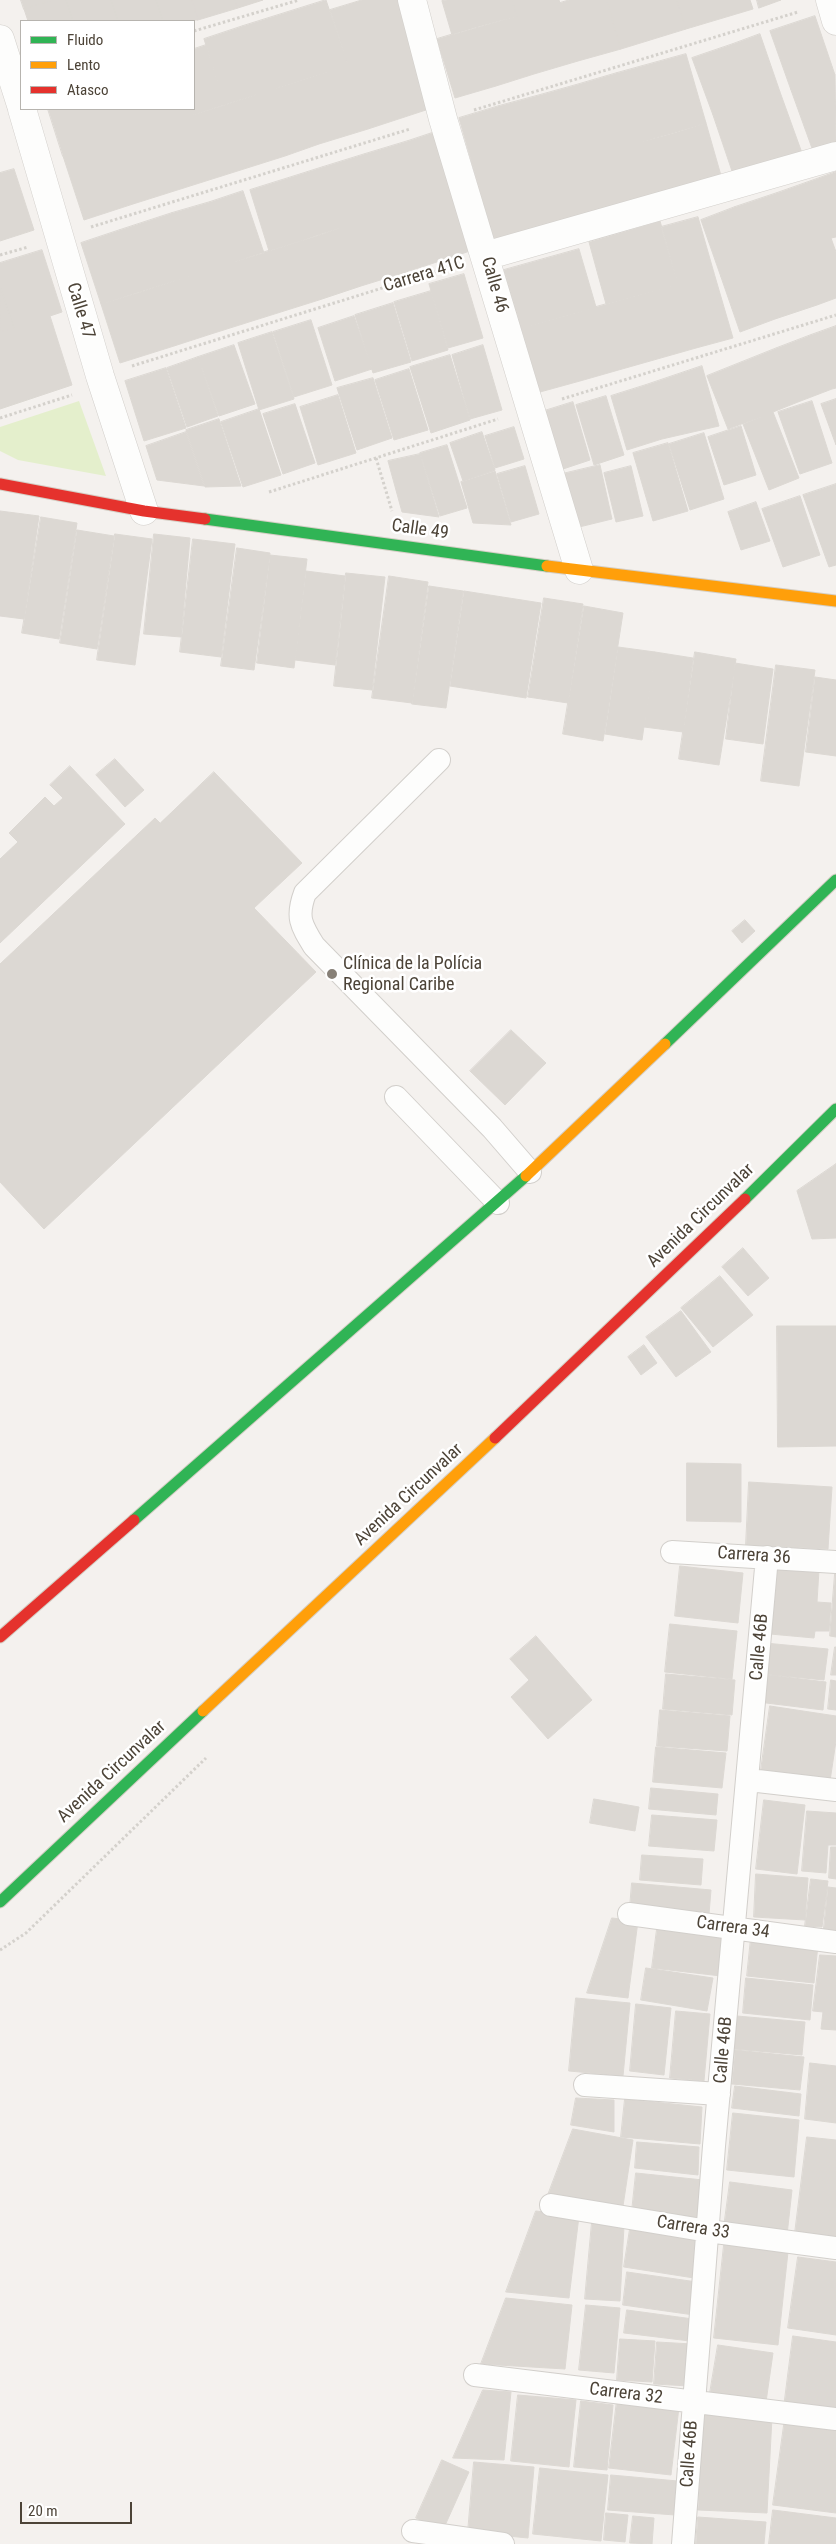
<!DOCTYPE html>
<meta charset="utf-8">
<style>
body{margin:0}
#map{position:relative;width:836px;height:2544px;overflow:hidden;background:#f4f1ee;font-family:"Roboto Condensed",sans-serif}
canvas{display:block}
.legend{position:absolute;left:20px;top:20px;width:175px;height:90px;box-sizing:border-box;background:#fff;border:1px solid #b7b4af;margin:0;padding:6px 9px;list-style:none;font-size:15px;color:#4c4337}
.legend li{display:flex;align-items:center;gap:10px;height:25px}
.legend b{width:25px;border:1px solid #b7b4af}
.scale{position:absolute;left:20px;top:2502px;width:112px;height:22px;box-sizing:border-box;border:2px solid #4c4337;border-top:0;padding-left:6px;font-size:15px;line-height:18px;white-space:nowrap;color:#4c4337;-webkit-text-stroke:4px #fff;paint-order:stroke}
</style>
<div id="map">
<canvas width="836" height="2544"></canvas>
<ul class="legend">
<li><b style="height:6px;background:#30b455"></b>Fluido</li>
<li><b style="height:6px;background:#ff9f0a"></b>Lento</li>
<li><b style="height:6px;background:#e5322d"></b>Atasco</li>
</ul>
<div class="scale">20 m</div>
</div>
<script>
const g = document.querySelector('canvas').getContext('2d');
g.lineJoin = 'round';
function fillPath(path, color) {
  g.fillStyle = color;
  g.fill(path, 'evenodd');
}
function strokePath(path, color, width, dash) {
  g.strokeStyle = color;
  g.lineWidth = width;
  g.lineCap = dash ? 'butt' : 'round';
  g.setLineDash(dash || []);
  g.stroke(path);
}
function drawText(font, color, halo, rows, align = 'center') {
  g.font = font + ' "Roboto Condensed",sans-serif';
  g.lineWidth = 5;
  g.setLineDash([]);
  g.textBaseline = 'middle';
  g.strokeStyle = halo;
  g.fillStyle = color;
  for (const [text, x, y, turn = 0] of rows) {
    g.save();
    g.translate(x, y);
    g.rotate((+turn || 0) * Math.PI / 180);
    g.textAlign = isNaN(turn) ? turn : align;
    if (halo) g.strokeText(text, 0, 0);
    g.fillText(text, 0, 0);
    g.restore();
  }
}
fillPath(new Path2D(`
 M79,401l27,75 -88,-16 -18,-9v-24z`), '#e4efcc');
const building = new Path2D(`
 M21,0h32l-29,9z
 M53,0h13l7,21h-45l-4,-12z
 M66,0h45l7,21h-45z
 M111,0h45l7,21h-45z
 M156,0h36l6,20 -35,1z
 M192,0h43l3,8 -40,12z
 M235,0h28l-25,8z
 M326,0l22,65 -84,27 -21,-66z
 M362,0h36l14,45 -64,20 -18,-55z
 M447,0h65l5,16 -65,19 -10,-34z
 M512,0h47l1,3 -43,13z
 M569,0h38l14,49 -43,12 -18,-58z
 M607,0h70l9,29 -65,20z
 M677,0h73l3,9 -67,20z
 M757,0h24l-22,8z
 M560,3l18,58 -44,13 -17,-58z
 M517,16l17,58 -38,12 -19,-59z
 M815,16l20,59 -44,15 -21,-59z
 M243,26l21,66 -39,13 -21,-66z
 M477,27l19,59 -41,12 -18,-59z
 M760,34l20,58 -27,9 -20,-57z
 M733,44l20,57 -40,14 -21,-57z
 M206,45l19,60 -36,11 -3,-7h8v-60z
 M412,45l20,63 -64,21 -20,-64z
 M686,54l20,69 -69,20 -20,-70z
 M348,65l20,64 -49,15 -20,-63z
 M617,73l20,70 -40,11 -21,-69z
 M835,75l1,67 -23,9 -22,-61z
 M299,81l20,63 -34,12 -21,-64z
 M576,85l21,69 -37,11 -20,-70z
 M264,92l21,64 -76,24 -20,-64z
 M780,92l22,61 -27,9 -22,-61z
 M540,95l20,70 -41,12 -20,-71z
 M753,101l22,61 -41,15 -21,-62z
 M499,106l20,71 -40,11 -20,-70z
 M48,109h54l10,32 -49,15z
 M102,109h42l7,19 -39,13z
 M144,109h42l3,7 -38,12z
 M189,116l20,64 -38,12 -20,-64z
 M706,123l16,56 -32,10 -16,-56z
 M151,128l20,64 -38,12 -21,-63z
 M438,131l19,60 -30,9 -19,-59z
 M674,133l16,56 -37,10 -16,-56z
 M112,141l21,63 -49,16 -21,-64z
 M408,141l19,59 -43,14 -19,-60z
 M637,143l16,56 -41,11 -15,-56z
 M365,154l19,60 -42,13 -19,-60z
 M597,154l15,56 -36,11 -16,-56z
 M560,165l16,56 -40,12 -17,-56z
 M323,167l19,60 -22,8 -19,-61z
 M14,169l20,61 -34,11v-68z
 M836,172v65l-5,1 -20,-57z
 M301,174l19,61 -51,16 -19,-61z
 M519,177l17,56 -41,11 -16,-56z
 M811,181l20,57 -34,12 -20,-57z
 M243,191l21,62 -34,10 -20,-61z
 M457,191l19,58 -30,10 -19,-59z
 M777,193l20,57 -41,15 -21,-58z
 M427,200l19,59 -43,14 -19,-59z
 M210,202l20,61 -38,12 -20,-62z
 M735,207l21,58 -35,12 -20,-57z
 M172,213l20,62 -51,17 -21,-62z
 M384,214l19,59 -42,13 -19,-59z
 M698,217l16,56 -36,11 -17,-57z
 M660,221l18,63 -72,20 -17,-62z
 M342,227l19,59 -42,14 -19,-59z
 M120,230l21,62 -40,12 -20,-61z
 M831,238l5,14v46l-19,7 -20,-55z
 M300,241l19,59 -70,22 -19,-59z
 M579,249l17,58 -75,21 -17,-58z
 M42,250l20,62 -48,16 -14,-42v-23z
 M797,250l20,55 -42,14 -19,-54z
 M230,263l19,59 -38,12 -19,-59z
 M756,265l19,54 -35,13 -19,-55z
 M714,273l19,65 -37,10 -18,-64z
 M464,274l19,64 -35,10 -19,-64z
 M192,275l19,59 -37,12 -19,-59z
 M678,284l18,64 -81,23 -19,-64z
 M0,286l14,42 -14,4z
 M155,287l19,59 -54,17 -19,-59z
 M431,291l17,59 -36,11 -18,-59z
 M393,303l18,59 -38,11 -18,-58z
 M596,307l19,64 -35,10 -19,-64z
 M50,316l22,69 -36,12 -22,-69z
 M354,316l18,53 -37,12 -17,-53z
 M561,317l19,64 -40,11 -19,-64z
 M311,320l21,65 -38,12 -21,-65z
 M836,326v62l-4,1 -21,-54z
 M14,328l22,69 -36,12v-77z
 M272,332l22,67 -35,11 -21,-67z
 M811,335l21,54 -34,13 -21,-54z
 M234,345l21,59 -36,12 -21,-59z
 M483,345l19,65 -32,9 -18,-64z
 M777,348l21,54 -35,14 -21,-54z
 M450,355l20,65 -39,13 -21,-66z
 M198,357l20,59 -31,11 -20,-59z
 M742,362l21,54 -35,13 -21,-53z
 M702,366l17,60 -57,13 -16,-54z
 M166,368l20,60 -42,13 -19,-60z
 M409,369l19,61 -34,10 -19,-60z
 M373,378l19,60 -35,12 -20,-62z
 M646,385l16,54 -35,11 -16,-54z
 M338,395l18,58 -38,12 -18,-58z
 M606,396l18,59 -30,10 -18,-60z
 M836,399v46l-15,-41z
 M812,401l20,62 -32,11 -22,-62z
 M573,402l17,58 -30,10 -19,-58z
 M295,404l20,59 -32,11 -20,-60z
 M259,409l22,66 -38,12 -22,-65z
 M773,412l26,66 -30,12 -26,-66z
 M219,419l22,67 -36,1 -19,-57z
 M741,426l15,49 -32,10 -16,-48z
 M514,427l10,32 -29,9 -10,-32z
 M186,432l18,54 -47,-6 -11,-34z
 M482,432l13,38 -32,11 -13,-38z
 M704,433l20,66 -34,11 -21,-66z
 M668,443l20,68 -35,10 -20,-68z
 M447,445l20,63 -27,8 -20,-63z
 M420,454l19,63 -37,-5 -14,-51z
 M600,465l12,54 -41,10 -13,-54z
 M525,466l14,48 -28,8 -14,-48z
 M631,466l12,50 -27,6 -12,-49z
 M495,471l16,54 -38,-2 -12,-41z
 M836,484v81l-7,2 -26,-72z
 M800,496l20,59 -37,12 -21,-58z
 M756,502l14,39 -29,9 -13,-38z
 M0,511l39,5 -15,103 -24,-3z
 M41,517l36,6 -18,116 -37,-6z
 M77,530l37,6 -17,113 -37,-6z
 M115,534l37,5 -17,126 -38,-5z
 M154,534l36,4 -9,99 -37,-3z
 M193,539l42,5 -14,113 -41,-5z
 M237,548l33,5 -16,117 -33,-4z
 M270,555l37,4 -13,109 -37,-5z
 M306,571l39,5 -10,89 -40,-5z
 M346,573l39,4 -13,113 -38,-4z
 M389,576l39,6 -16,121 -40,-5z
 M429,586l34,5 -17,117 -34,-4z
 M464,591l77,12 -15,95 -76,-12z
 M544,598l39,6 -15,99 -40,-6z
 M584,606l39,7 -20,128 -40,-7z
 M618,647l37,5 -13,88 -37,-6z
 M655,652l38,6 -10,74 -39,-5z
 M695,652l41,7 -17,106 -40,-6z
 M735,663l38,6 -10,75 -37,-5z
 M776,665l39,5 -16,116 -38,-5z
 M815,677l21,3v76l-30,-4z
 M115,759l29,31 -19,17 -29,-32z
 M70,766l55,58 -125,119v-84l18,-17 -9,-9 36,-36 9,9 9,-8 -13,-13z
 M214,772l88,91 -48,45 62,64 -272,257 -44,-47v-218l155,-146 5,5z
 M745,920l10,11 -13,12 -10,-12z
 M511,1030l35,33 -41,42 -35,-34z
 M836,1164v74l-24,1 -15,-48z
 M743,1248l26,30 -21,18 -26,-29z
 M720,1276l33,39 -40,32 -32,-39z
 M681,1311l30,41 -35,25 -30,-40z
 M777,1326h59v120l-58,1z
 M644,1345l13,18 -16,12 -13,-18z
 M687,1463l54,1v58l-54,-1z
 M749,1482l83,5 -4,62 -82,-4z
 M680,1566l63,7 -5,50 -63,-7z
 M775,1567l44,3 -2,32 14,1 -2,28h-14l-1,7 -44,-4z
 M835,1574h1v63l-6,-1z
 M670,1624l67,7 -5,48 -67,-7z
 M536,1636l56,64 -44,39 -37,-42 18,-17 -19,-21z
 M765,1643l63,6 -4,31 -62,-6z
 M835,1647h1v28h-5z
 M666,1674l69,6 -3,35 -69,-6z
 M761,1674l65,8 -3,28 -65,-8z
 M831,1680l5,1v29l-8,-1z
 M770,1706l66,10v25l-6,40 -69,-11z
 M660,1710l70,6 -3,35 -70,-5z
 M656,1747l70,6 -4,35 -69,-6z
 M651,1788l67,6 -2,21 -67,-6z
 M594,1799l45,8 -4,24 -45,-8z
 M764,1800l41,5 -8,69 -41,-5z
 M807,1811l29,2v32h-8l-2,28 -24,-2z
 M652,1815l65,5 -3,31 -65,-5z
 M831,1847h5v32l-7,-1z
 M642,1855l61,4 -2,26 -61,-5z
 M756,1874l52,4 -3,42 -51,-3z
 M811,1879l17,2 -6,46 -17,-1z
 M632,1883l79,7 -2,24 -79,-7z
 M828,1887l8,1v51l-13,-1z
 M612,1918l26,3 -10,77 -41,-5z
 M657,1929l69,9 -5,38 -69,-8z
 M751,1938l67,7 -4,38 -67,-7z
 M820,1955l16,1v74l-15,-1 2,-17 -10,-1z
 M646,1968l67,10 -6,33 -66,-11z
 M746,1978l67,7 -3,35 -67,-7z
 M576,1998l54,5 -7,73 -54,-5z
 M636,2004l35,4 -7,67 -34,-4z
 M676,2011l34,3 -6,67 -34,-3z
 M737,2016l68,6 -3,33 -68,-6z
 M735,2050l69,7 -4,33 -68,-6z
 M810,2063l26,3v57l-31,-4z
 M735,2086l66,8 -2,22 -67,-8z
 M576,2098l38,2v32l-43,-7z
 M625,2099l77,8 -2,37 -79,-7z
 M733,2113l66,7 -5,57 -67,-7z
 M573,2129l60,11 -10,66 -75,-11z
 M807,2137l29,3v99l-41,-6z
 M637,2142l62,5 -1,28 -63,-7z
 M636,2173l67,7 -3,39 -68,-8z
 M730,2182l62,8 -5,45 -63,-8z
 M536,2211l43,5 -10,82 -63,-6z
 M592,2222l32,4 -4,75 -35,-2z
 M630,2229l69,11 -5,38 -70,-11z
 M724,2245l64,7 -10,93 -64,-7z
 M798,2257l38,5v73l-48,-7z
 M627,2272l70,10 -3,33 -71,-10z
 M506,2298l66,7 -7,64 -84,-5z
 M586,2305l34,3 -6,65 -35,-3z
 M627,2310l66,9 -3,22 -66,-8z
 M793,2336l43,6v72l-52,-7z
 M620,2339l35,2 -3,41 -35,-2z
 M657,2342l35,2 -3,42 -35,-2z
 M718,2345l55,8 -7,49 -56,-9z
 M483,2390l28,2 -7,68 -51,-2z
 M518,2395l58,5 -7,67 -58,-6z
 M617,2400l62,7 -8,68 -62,-7z
 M581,2401l32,4 -6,65 -33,-3z
 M703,2413l69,4 -5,96 -69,-3z
 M785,2418l51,7v88l-63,-8z
 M442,2460l27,12 -26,58 -27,-12z
 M474,2462l60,5 -6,71 -60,-6z
 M540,2468l68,7 -7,66 -68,-7z
 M611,2475l67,6 -3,34 -67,-5z
 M773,2510l63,8v26h-67z
 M606,2513l22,2 -3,27 -21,-2z
 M633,2516l21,2 -2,26 -22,-1z
 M698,2517l68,5 -2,22h-68z`);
fillPath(building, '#dcd8d3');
strokePath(building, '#dcd8d3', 1);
const lane = new Path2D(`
 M439,760l-134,133c-9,24 -4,32 9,53l178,182 38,44
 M396,1097l102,106
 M672,1552l164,10
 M749,1780l87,10
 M629,1914l207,28
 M585,2085l134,9
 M551,2205l157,26 128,17
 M475,2375l361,44
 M413,2531l90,13
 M683,2544l31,-398 53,-589`);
const street = new Path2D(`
 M412,0l31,119 136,451
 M830,0l6,21
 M0,39l21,66
 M22,109l78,267 44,135
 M485,256l351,-100`);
const fast = new Path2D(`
 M205,519l342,47
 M665,1044l171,-164
 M745,1199l91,-90
 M134,1520l392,-344
 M0,1902l203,-191`);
const slow = new Path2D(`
 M547,566l289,35
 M526,1176l139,-132
 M203,1711l292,-273`);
const jam = new Path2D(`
 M0,484l144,27 61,8
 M495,1438l250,-239
 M0,1637l134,-117`);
strokePath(lane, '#d2cfcb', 24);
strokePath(street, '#d2cfcb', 29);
strokePath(fast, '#d4cec4', 13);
strokePath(slow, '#d4cec4', 13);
strokePath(jam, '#d4cec4', 13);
strokePath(new Path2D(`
 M194,31l105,-31
 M474,110l324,-98
 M91,227l319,-98
 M0,255l28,-8
 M132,366l321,-100
 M562,399l274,-84
 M0,418l72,-23
 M376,458l16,53
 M269,492l229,-73
 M0,1950l26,-17 180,-175`), '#d4d1cc', 3, [2.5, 2.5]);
strokePath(lane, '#fdfdfc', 22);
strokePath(street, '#fdfdfc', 28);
strokePath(fast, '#30b455', 11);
strokePath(slow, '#ff9f0a', 11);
strokePath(jam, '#e5322d', 11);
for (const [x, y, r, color] of [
 [332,974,6,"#878077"]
]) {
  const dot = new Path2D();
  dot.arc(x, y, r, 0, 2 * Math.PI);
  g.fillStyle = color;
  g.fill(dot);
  strokePath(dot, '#fff', 2);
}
drawText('18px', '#4c4337', '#fff', [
 ["Carrera 41C",424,275,-17],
 ["Calle 46",494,285,74],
 ["Calle 47",80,311,73],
 ["Calle 49",420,530,8],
 ["Avenida Circunvalar",701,1216,-44],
 ["Avenida Circunvalar",409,1495,-43],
 ["Carrera 36",754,1556,4],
 ["Calle 46B",760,1647,-85],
 ["Avenida Circunvalar",112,1772,-43],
 ["Carrera 34",733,1928,8],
 ["Calle 46B",724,2050,-85],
 ["Carrera 33",693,2228,9],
 ["Carrera 32",626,2394,7],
 ["Calle 46B",690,2454,-86]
]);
drawText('18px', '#4c4337', '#fff', [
 ["Clínica de la Polícia",343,964],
 ["Regional Caribe",343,985]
], 'left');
</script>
